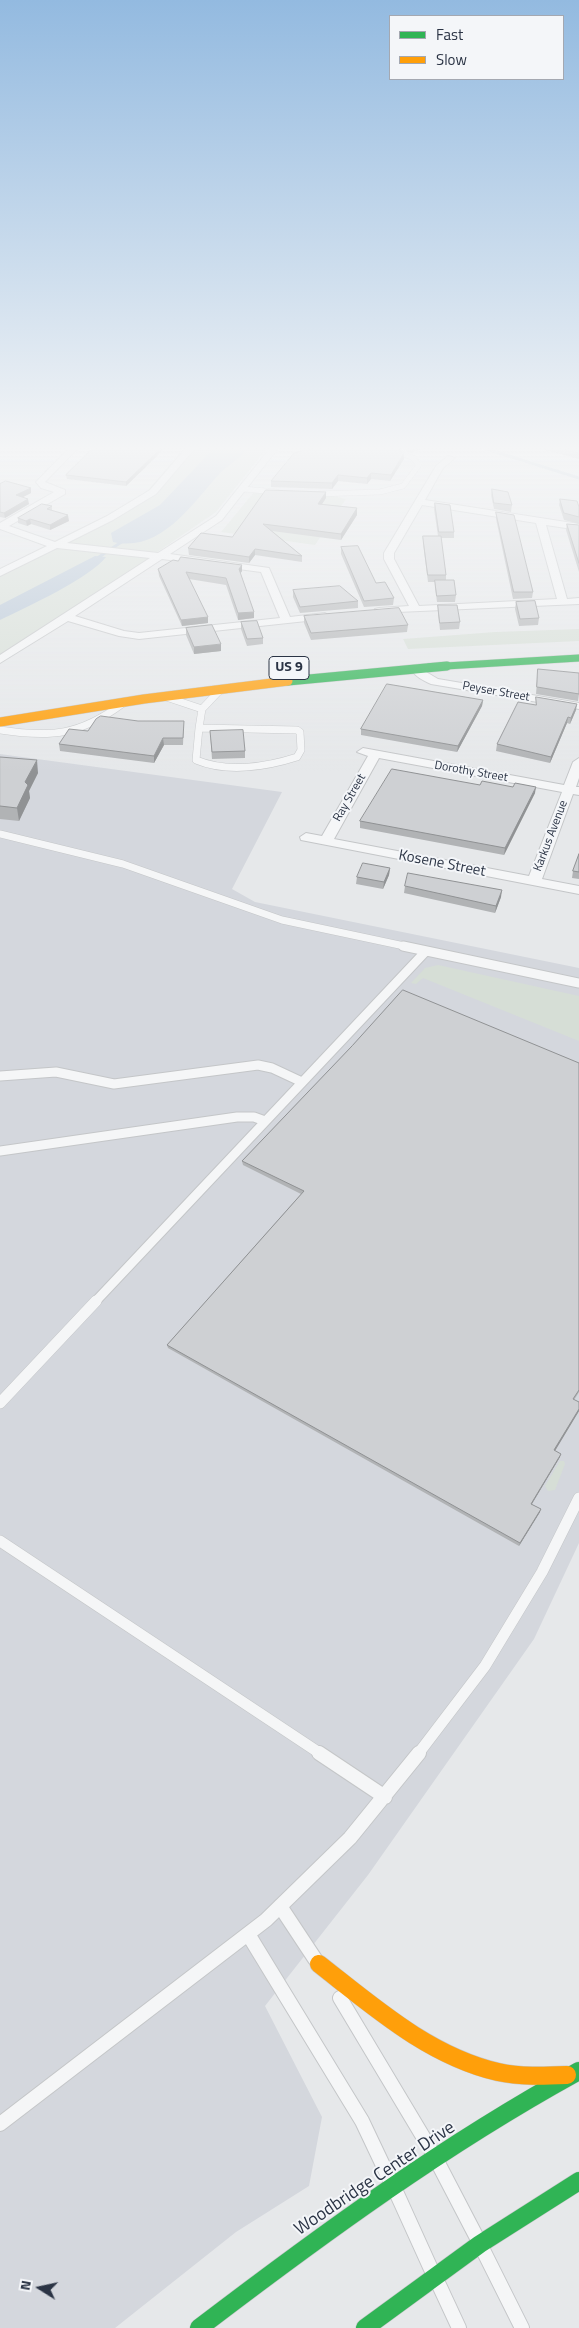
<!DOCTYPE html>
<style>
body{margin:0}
#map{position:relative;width:579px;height:2328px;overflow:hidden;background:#e6e8ea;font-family:"Titillium Web",sans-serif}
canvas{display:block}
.legend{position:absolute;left:389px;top:15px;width:175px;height:65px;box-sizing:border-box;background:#f4f6f9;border:1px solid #a4a8b1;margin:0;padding:6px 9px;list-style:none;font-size:15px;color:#2b3445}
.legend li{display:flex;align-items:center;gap:10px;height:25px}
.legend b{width:25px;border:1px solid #a4a8b1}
.north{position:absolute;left:15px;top:2263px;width:50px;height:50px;-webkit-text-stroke:4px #f4f6f9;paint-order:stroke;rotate:280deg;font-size:14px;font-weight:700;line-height:20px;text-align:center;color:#2b3445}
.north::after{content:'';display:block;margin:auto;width:18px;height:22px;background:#2b3445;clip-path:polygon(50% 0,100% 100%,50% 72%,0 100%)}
</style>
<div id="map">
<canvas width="579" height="2328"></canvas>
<ul class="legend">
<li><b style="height:6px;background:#30b455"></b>Fast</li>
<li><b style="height:6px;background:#ff9f0a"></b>Slow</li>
</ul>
<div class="north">N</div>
</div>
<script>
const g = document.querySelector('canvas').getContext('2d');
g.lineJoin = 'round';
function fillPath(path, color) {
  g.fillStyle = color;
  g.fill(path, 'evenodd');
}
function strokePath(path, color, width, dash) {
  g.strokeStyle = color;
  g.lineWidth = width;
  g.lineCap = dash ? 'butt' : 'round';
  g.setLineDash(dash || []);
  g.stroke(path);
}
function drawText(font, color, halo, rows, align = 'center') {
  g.font = font + ' "Titillium Web",sans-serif';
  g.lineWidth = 4;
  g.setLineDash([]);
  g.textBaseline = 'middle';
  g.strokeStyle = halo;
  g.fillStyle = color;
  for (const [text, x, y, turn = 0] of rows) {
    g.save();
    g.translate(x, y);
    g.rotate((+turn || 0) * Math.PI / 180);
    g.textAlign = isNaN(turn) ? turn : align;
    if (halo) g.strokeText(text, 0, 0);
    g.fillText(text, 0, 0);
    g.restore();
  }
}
fillPath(new Path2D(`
 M0,754l282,38 -50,97 23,13 324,66v575l-45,96 -166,236 -103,131 57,111 -13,69 -73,46 -121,96h-115z`), '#d4d7dd');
fillPath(new Path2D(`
 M185,447h83l-52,65 -216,148v-90l141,-72z
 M254,492l46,5 34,-1 12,3 -31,46 -94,-13z
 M579,629v12l-171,8 -5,-10 92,-7z
 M438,965l141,31v45l-156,-63 -7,6 -5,-1 14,-15z
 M560,1461h4l1,3 -10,26 -7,1 -3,-5z`), '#d6ded6');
fillPath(new Path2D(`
 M215,447h34c-7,11 -20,17 -29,26 -28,31 -59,80 -107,69l-2,-9 49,-28z
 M95,556l11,1c-16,21 -81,51 -106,63v-15z`), '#b4c4d5');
strokePath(new Path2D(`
 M480,447l99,31
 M96,559l30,-20`), '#b4c4d5', 3);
const laneFar4 = new Path2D(`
 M243,489l34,3
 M315,494l65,-2 23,-6 16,-21 -6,-7 -28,-11`);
const laneFar3 = new Path2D(`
 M169,698l33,11
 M199,728l98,2 3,2 1,18 -4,7c-31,10 -70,16 -101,3z
 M199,728l3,-19 19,-20
 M0,730c51,8 80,5 122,-26
 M0,834l123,30 159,56 127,27`);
const laneFar2 = new Path2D(`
 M403,946l176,37
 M0,1076l56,-4 58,12 144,-19 14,3 30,14
 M0,1151l237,-34h17l11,4
 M95,1302l331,-351`);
const laneFar1 = new Path2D(`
 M0,1403l96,-102
 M0,1541l321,213
 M418,1754l67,-88 57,-94 37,-74`);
const lane = new Path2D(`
 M319,1753l66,44
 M280,1906l35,53
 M248,1934l114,187 27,57
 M340,1998l91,152
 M0,2124l266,-204 84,-82 69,-85
 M439,2165l37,71
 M397,2194l34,75
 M484,2252l38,76
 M439,2285l20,43`);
const street = new Path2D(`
 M70,447h9l-34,35 20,8v4l-56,32 46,16 52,-26 43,-26 37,-43h9l-40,47 -43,26 -46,23 91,10 58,-37 55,-69h8l-57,73 -52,34 99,14 21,49 35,-4 5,3 -5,3 -186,20 -20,-3 -51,-15 -68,42v-8l150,-97 -93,-10 -57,28v-7l47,-23 -47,-17v-6l54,-31 -13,-4 -5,-6zM162,559l99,13 19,46 -141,15 -15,-2 -49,-15z
 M448,456l7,2 -12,10 -18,32 154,24v6l-33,-5 21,74 12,-1v6l-204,9v-4l4,-1 30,-2 -25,-47v-6l52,-87zM422,505l114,18 21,76 -138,7 -25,-47v-6z
 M416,666l22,13 141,24v6l-148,-25c-9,-4 -15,-7 -20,-15z
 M363,748l201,37 9,-23 6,-4v20l-3,9h3v8l-6,-1 -31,85 37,7v8l-278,-54 -1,-3 6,-4 16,3 46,-80 -11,-4zM379,758l183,34 -33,84 -195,-37z`);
const fastFar2 = new Path2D(`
 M429,667l150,-9`);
const fastFar1 = new Path2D(`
 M288,681l159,-15`);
const fast = new Path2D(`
 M199,2328c122,-93 245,-183 380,-257
 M365,2328l115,-84 99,-63`);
const slowFar1 = new Path2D(`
 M0,722l144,-23 144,-18`);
const slow = new Path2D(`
 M319,1964c55,43 110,92 179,108 23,5 46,4 69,3`);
strokePath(laneFar4, '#c4c6c8', 6);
strokePath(laneFar3, '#c4c6c8', 8);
strokePath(laneFar2, '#c4c6c8', 11);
strokePath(laneFar1, '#c4c6c8', 12);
strokePath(lane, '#c4c6c8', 16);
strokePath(street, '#c4c6c8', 2);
strokePath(fastFar2, '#c4c6c8', 8);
strokePath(fastFar1, '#c4c6c8', 10);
strokePath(fast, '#c4c6c8', 19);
strokePath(slowFar1, '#c4c6c8', 10);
strokePath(slow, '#c4c6c8', 19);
strokePath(laneFar4, '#f5f6f7', 5);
strokePath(laneFar3, '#f5f6f7', 7);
strokePath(laneFar2, '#f5f6f7', 9);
strokePath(laneFar1, '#f5f6f7', 11);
strokePath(lane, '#f5f6f7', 14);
fillPath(street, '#f5f6f7');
strokePath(fastFar2, '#30b455', 7);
strokePath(fastFar1, '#30b455', 9);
strokePath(fast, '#30b455', 18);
strokePath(slowFar1, '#ff9f0a', 9);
strokePath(slow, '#ff9f0a', 18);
fillPath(new Path2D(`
 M94,447h71l-9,10 -30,29 -59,-7 -1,-4z
 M397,447h28l-14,6z
 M543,447h36v12l-37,-10z
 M404,453v6l-14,22 -19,-2 -4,5 -29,-3 -6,8 -61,-2v-6z
 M0,484l31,9 -8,4 6,7 -24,14 -5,-1z
 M492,489l20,16 -1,7 -17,-3 -3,-14z
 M326,498l-4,6 35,4v7l-16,25 -69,-9 30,25v6l-47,-7 -6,8 -60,-8 -1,-7 44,-11z
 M560,499l19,8v17l-15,-4 -5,-15z
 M435,503l19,29v6h-13l5,37v5l10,15 -1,7h-18l-2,-16v-4h-7l-5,-39v-7h15l-4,-27z
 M52,506v4l17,11 -19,9 -19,-6 -4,2 -9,-3v-5z
 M496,512l37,80 -1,6 -19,1 -17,-80z
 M567,524l12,1v47l-13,-42z
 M341,547l35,36 18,15 -1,7 -29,2 -23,-53z
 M178,561l64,4v6l-2,3 14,44 -16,2 -12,-35 -37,-6 19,38v6l-26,3 -23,-50 -1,-7z
 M293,590l65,11v7l-58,5 -7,-16z
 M516,602l23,16 -1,7 -19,1 -4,-17z
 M438,605l22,17 -1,7 -19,1 -2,-18z
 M304,616l104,9 -1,7 -96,8 -7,-17z
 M241,622l22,16v6l-16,2 -6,-17z
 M186,628l35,23 -27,3 -8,-19z
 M538,669l41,25 -1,7 -42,-7z
 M483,700l-1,6 -25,46 -96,-17v-6z
 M576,710l-6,14 -3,-1 -17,40 -54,-12 1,-7z
 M138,721h46l-1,24h-19l-10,18 -94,-12 -1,-7z
 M210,731l35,20v7l-33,1z
 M0,757l38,16 -9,18 1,7 -11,23 -19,-2z
 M480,785l55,8 -31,62 -144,-27v-7z
 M579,854v25l-7,-1 1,-7z
 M390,868l-1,7 -6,14 -27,-5 1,-7z
 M405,886l96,11 -6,16 -91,-20z
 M579,1063v329l-5,8 5,2v9l-24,40 5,6 -28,47 8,8 -21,34 -351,-198 -1,-3 134,-151 -58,-29 -1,-4z`), '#b1b3b5');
fillPath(new Path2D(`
 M161,447h4l-9,10 -30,29v-4z
 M411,447h14l-14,6z
 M404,453v6l-14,22 1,-6z
 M371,473v6l-4,5v-6z
 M338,475v6l-6,8v-6z
 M31,488v5l-14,7 -1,-5z
 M326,492v6l-8,12v-6z
 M28,499l1,5 -24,14 -1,-5z
 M357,508v7l-16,25v-6z
 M68,515l1,6 -19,9v-5z
 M30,519l1,5 -4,2 -1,-5z
 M255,549v6l-6,8v-6z
 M242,565v6l-3,5v-7z
 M254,612v6l-16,2v-7z
 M208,617v6l-26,3 -1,-6z
 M221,644v7l-27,3v-7z
 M483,700l-1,6 -25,46 1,-6z
 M577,704l-1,6 -6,14 1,-6z
 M568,717l-1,6 -17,40 1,-6z
 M163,738l1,7 -10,18v-7z
 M37,760l1,13 -9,18 1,7 -11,23 -2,-13 8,-26z
 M536,787l-1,6 -31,62 1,-7z
 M390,868l-1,7 -6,14 1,-7z
 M502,890l-1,7 -6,16 1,-7z
 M579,1409v2l-26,43 1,-4z
 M561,1454l-1,3 -30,50 1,-3z
 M541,1509l-1,3 -21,34 1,-3z`), '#909294');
const building = new Path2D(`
 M94,447h67l-5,6 -30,29 -60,-7z
 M319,447h70l15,6 -13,22 -20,-2 -4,5 -29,-3 -6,8 -61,-2 23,-28z
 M556,447h23v6z
 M6,481l25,7 -15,7 12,4 -24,14 -4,-1v-28z
 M492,489l16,3 4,13 -18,-2z
 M266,490l60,2 -8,12 39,4 -16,26 -78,-10 39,32 -47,-7 -6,8 -61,-9 13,-15 31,4z
 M560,499l17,2 2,6v10l-15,-4z
 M435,503l15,2 4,27h-15z
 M42,504l10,2 -5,3 21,6 -18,10 -20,-6 -4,2 -8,-3z
 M496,512l18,3 19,77h-19z
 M567,524l12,1v38z
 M423,536h18l5,39h-18z
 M358,546l18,37 9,-1 9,16 -30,3 -23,-54z
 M181,557l61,8 -3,4 15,43 -16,1 -12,-35 -40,-6 22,45 -27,3 -23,-51 15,-9 5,1z
 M435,580h19l2,15 -19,1z
 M340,586l18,15 -58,6 -7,-17z
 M535,601l4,17 -19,1 -4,-17z
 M438,605h19l3,17 -20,1z
 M399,608l9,17 -97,8 -7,-17z
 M257,621l6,17 -16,1 -6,-17z
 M212,625l9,19 -27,3 -8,-19z
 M538,669l41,4v21l-42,-7z
 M387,684l96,16 -25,46 -97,-17z
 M536,697l41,7 -6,14 -3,-1 -17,40 -54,-13 21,-42 18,3z
 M101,716l37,5h46l-1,17h-20l-9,18 -95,-12 10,-15 19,2 8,-12z
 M243,730l2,21 -33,1 -2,-21z
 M0,757l37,3 -12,22 3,3 -11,23 -17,-2z
 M392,769l88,16 2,-4 31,6 2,-4 21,4 -31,61 -145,-27z
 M579,854v18l-6,-1z
 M363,863l27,5 -6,14 -27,-5z
 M408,873l94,17 -6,16 -91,-20z
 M403,990l176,73v327l-6,9 6,3v7l-25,41 7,4 -30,50 10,5 -21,34 -353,-198 137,-154 -62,-30 110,-115z`);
fillPath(building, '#ced0d3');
strokePath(building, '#909294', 1);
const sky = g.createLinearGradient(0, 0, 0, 773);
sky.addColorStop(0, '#93bae0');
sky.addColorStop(0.58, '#f4f5f6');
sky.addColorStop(1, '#f4f5f600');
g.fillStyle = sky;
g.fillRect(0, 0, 579, 773);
drawText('12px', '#2b3445', '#f4f6f9', [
 ["Peyser Street",496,692,10],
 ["Dorothy Street",471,772,10],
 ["Ray Street",350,798,-60],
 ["Karkus Avenue",551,836,-69]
]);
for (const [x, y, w] of [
 [289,668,40]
]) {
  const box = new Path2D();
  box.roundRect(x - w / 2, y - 11.5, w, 23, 4);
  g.fillStyle = '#f4f6f9';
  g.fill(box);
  strokePath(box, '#2b3445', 1);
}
drawText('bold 14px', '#2b3445', null, [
 ["US 9",289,668]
]);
drawText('15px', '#2b3445', '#f4f6f9', [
 ["Kosene Street",442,864,11]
]);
drawText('18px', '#2b3445', '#f4f6f9', [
 ["Woodbridge Center Drive",375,2179,-34]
]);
</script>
